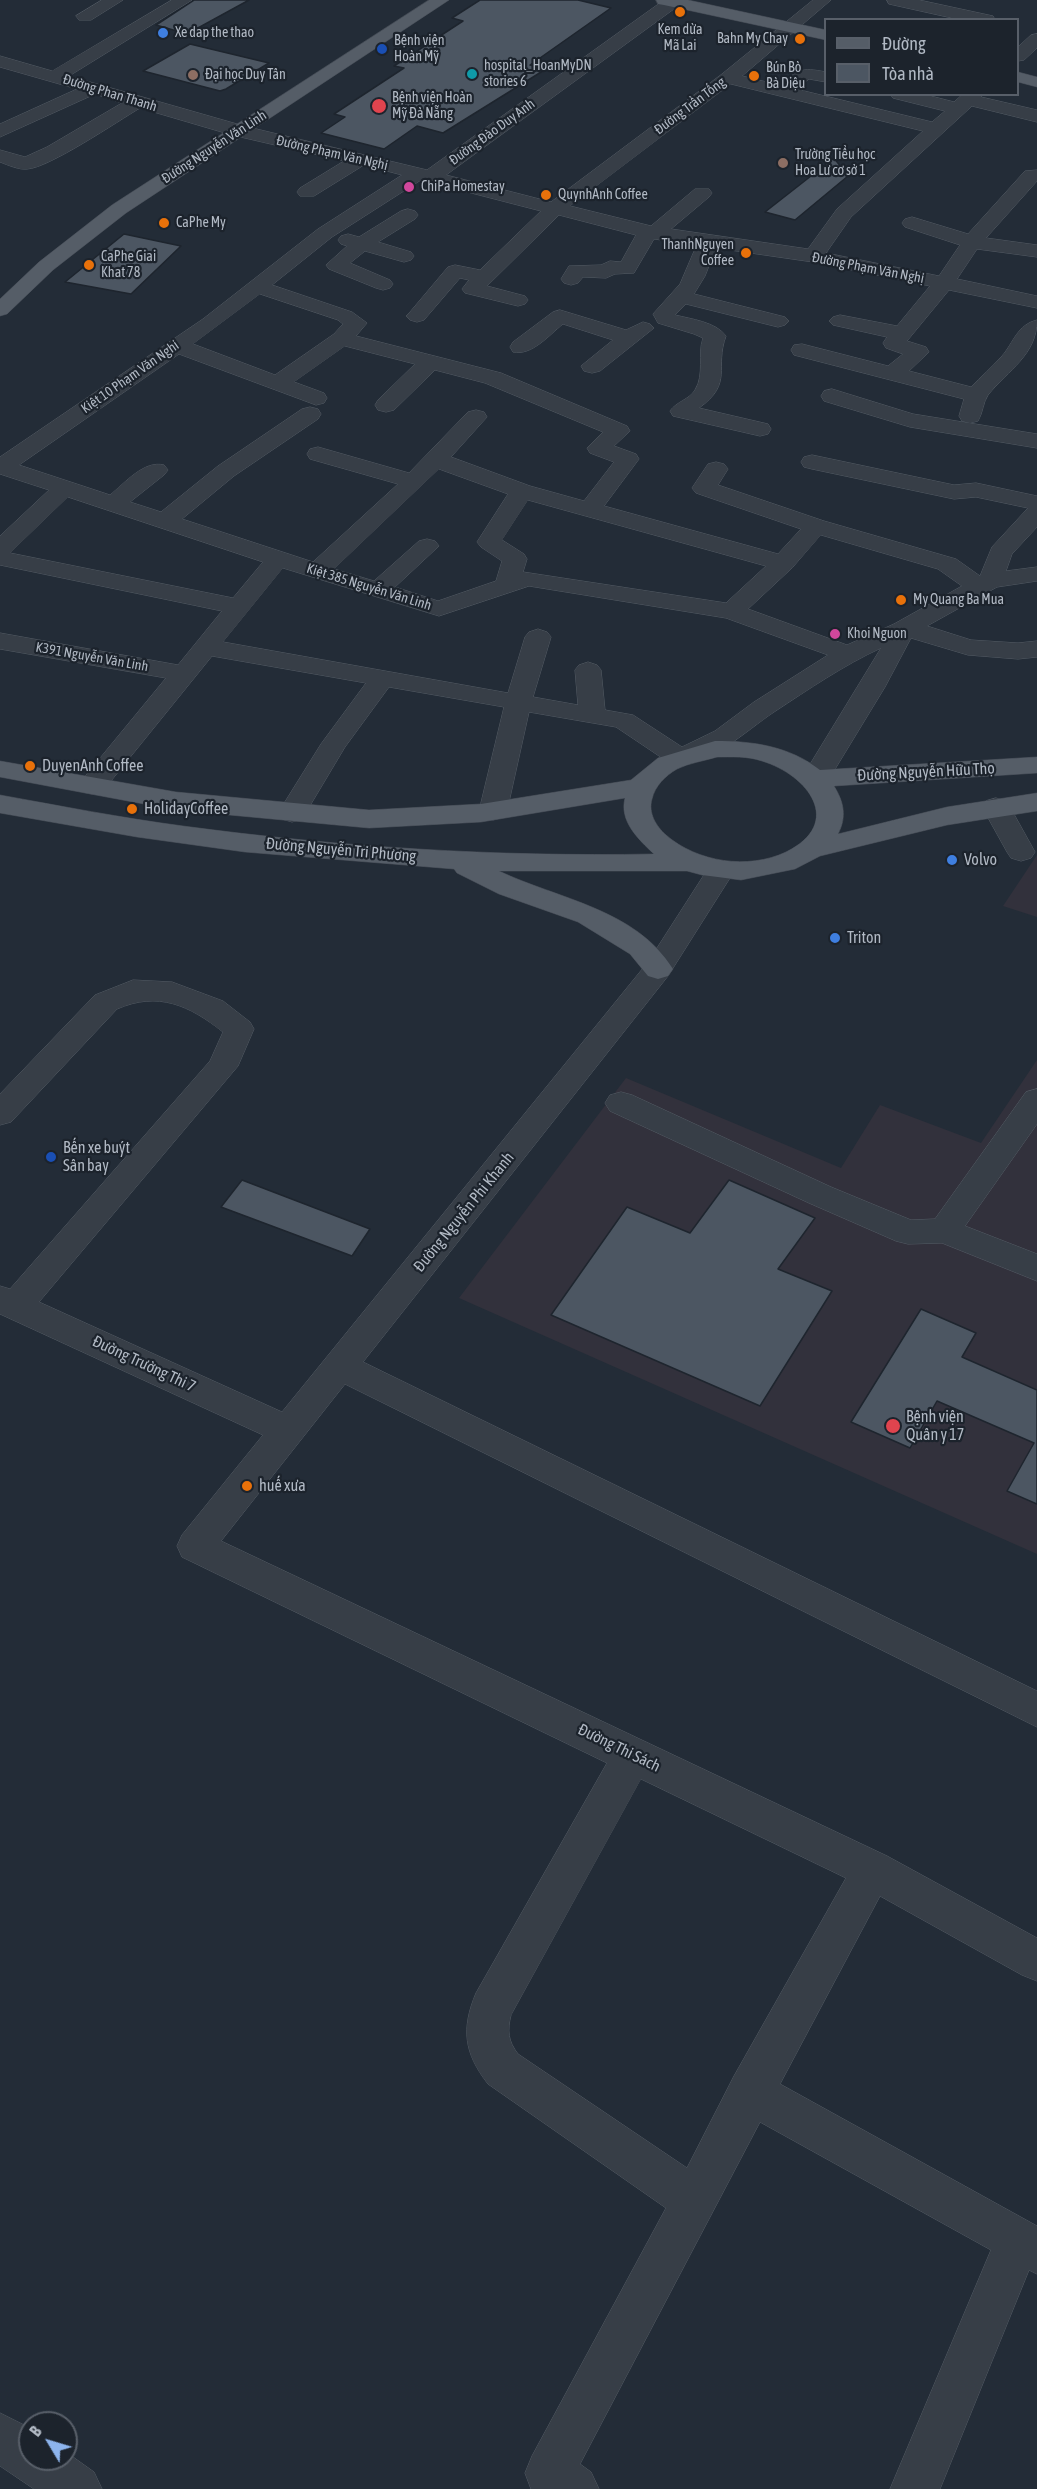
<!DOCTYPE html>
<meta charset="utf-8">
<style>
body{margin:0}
#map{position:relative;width:1037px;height:2489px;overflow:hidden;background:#232c37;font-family:"Asap Condensed",sans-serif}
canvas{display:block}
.legend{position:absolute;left:824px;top:18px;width:195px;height:78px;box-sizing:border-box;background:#1c232c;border:2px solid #585f69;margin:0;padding:8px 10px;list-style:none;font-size:18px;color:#b1b9c4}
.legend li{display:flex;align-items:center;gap:12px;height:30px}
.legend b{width:30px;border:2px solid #585f69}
.north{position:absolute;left:18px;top:2411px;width:60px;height:60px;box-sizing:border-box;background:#1c232c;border:2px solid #585f69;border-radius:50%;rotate:308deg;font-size:16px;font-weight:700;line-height:24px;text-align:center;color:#b1b9c4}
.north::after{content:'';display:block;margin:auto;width:21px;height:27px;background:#8db4ed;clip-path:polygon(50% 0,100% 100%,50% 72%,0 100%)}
</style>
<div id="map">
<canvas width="1037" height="2489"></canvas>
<ul class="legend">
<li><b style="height:8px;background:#555d67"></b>Đường</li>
<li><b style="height:16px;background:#4c5662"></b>Tòa nhà</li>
</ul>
<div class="north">B</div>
</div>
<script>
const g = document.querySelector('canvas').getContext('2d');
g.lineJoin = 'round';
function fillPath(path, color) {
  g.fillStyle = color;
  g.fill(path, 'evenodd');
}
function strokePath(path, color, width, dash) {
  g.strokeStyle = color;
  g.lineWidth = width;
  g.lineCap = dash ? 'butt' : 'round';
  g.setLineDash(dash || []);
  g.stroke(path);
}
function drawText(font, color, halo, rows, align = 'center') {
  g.font = font + ' "Asap Condensed",sans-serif';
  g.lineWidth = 4.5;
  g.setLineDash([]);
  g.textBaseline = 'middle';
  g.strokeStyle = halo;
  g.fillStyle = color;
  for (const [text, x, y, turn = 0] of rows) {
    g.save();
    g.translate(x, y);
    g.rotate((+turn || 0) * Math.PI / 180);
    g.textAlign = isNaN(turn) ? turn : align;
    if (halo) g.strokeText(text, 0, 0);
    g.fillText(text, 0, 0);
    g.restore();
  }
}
fillPath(new Path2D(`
 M1037,855v62l-34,-11z
 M1037,1060v494l-578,-256 167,-220 215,90 39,-63 101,38z`), '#32313c');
const building = new Path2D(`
 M194,0h55l-62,34 -31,-9z
 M480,0h98l33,8 -81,57 16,4 -103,64 -26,-7 -33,23 -63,-16 24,-16 -11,-3 70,-46 -10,-2 69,-45 -11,-3z
 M190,44l79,19 -43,26 -6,2 -77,-20z
 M834,158l14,18 -53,44 -30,-8z
 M124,234l57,12 -50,48 -66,-12z
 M242,1180l128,49 -18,27 -131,-49z
 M729,1180l86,38 -37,51 54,22 -72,115 -209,-91 76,-108 63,26z
 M921,1309l55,24 -14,24 75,33v114l-30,-13 27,-48 -97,-42 -27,47 -59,-26z`);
fillPath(building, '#4c5662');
strokePath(building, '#1e252e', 1.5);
const minor = new Path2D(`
 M102,0h21l-32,20h-12l-3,-4z
 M172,0h20l-123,76 175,50 183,44 237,-170h15l-1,6 -232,169 105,27 171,-128 91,-74h18l-89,76 37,9c20,-15 21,-18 47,-13v10l-17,-3 -13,10 136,33 13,-11 -52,-13 -3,-4h33l31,8 9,-8h20l-2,3 56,13v12l-65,-16 -121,111 -25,36 113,23 21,-31 -55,-18 -3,-4 3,-4 7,-2 56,17 57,-63 12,-1v11l-51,57 51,7v12l-60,-8 -20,30 80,17v12l-88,-18 -42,51 19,6 3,5 -20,19 62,16c10,-10 21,-20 31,-31 12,-14 15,-31 35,-36 0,35 -29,50 -49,75 -5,7 -5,18 -10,26l-8,2 -8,-2 -3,-5 5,-17 -170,-44 -3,-5 3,-5 8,-1 86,22 15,-12 -17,-6 -3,-5 4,-6 -54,-12 -4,-4 4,-4 7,-2 57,11 33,-40 -117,-24 -97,-14 -11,28 -11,18 91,23 4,4 -4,4 -7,2 -92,-23 -11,11c16,4 41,7 51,21 -12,32 8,47 -27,72l69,16 3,5 -3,5 -8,2 -87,-20 -3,-5c6,-9 20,-12 25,-21 10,-16 2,-35 8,-52l-9,-4 -36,-11 -5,-9 27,-30 15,-35 -5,-5 -36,-5 -20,34 -19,1 -9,4 -23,-1 -5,6 -7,2 -7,-2 -3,-4 8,-13 32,-1 9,-4 11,1 15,-27 -77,-20 -72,71 38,10 3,4 -3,4 -7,2 -53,-13 -3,-4 7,-9 -9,-2 -36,42 -7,2 -7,-2 -4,-4 4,-4 38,-45 7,-2 25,5 61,-59 -120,-31 -89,57 -60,48 80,27 15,11 -11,13 145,37 126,53 3,5 -16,15 22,8 3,5 -35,47 174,48 23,-25 -105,-36 -4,-5 16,-24 8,-2 8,2 4,5 -10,16 106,36 132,38 24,17 12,-29 36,-39 -52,-11 -22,2 -142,-30 -8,-2 -3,-5 3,-5 8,-2 142,30 22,-2 61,13v31l-25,27 -6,17 31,-4v14l-40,6 -70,39 44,14 47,3 19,-2v16l-19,2 -50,-4 -57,-17 -26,49 -56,92 -4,6 -10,2 -10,-2 -4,-6 80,-131c-37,17 -72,41 -107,64 -26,17 -71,60 -103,52l-55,-37 -87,-15 -22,99 -4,6 -10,3 -10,-3 -4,-6 25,-104 -115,-20 -44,60 -43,72 -10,3 -10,-3 -4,-6 43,-69 45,-61 -154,-27 -110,136 -10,2 -10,-2 -4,-6 4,-6 84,-102 -166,-29v-16l178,32 44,-54 -222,-46v-29l49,-46 -49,-16v-17l203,-138 115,-90 84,-54 -38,-10 -50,31h-14l-3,-4 3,-4 44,-27 -112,-26 -92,-27c-22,13 -91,60 -113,61 -8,1 -19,-4 -27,-7v-12l25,7 22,-10 75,-44 -27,-9 -95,43v-13l77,-35 -77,-22v-11l52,15zM731,84l192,47 -86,78 -29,40 -137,-20 38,-32 3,-4 -3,-4h-14l-44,37 -81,-20zM260,294l78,26 5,4 -9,10 -59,41 -82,-31zM345,346l70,18 -37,36 -3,5 3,5 8,2 8,-2 41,-40 50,13 118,49 -16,16 3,5 24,9 -30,39 -54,-15 -79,-29 36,-40 -3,-5 -8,-2 -8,2 -59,61 -91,-26 -8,2 -3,5 3,5 88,25 -85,78 -131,-43 52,-43 84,-57 3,-5 -3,-5 -8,-2 -8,2 -84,57 -57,46 -31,-10 34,-27 4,-5 -4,-5c-20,-5 -39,18 -54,30l-91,-30 160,-111 137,51 8,-2 3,-5 -3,-5 -30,-11zM439,469l69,25 -31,48 4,5 21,14 -6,20 -58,20 -43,-14 44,-41 -4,-5 -8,-2 -8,2 -45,40 -40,-12zM68,497l195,65 -30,36 -223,-45zM528,500l238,66 -40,37 -203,-31 4,-13 -3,-5 -22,-14zM821,535l117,34 24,17 -68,38 -47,21 -99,-36 44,-41zM283,568l156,48 90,-30 197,32 102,37 -74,47 -39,29 -33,16 -49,-32 -28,-5 -4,-40 -4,-5 -9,-3 -9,3 -4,5 3,35 -45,-8 18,-60 -4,-5 -9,-3 -9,3 -4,5 -17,56 -285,-51z
 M887,0h32l74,16 2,4h-34l-72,-16z
 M1037,34v14l-13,12 -6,1v-14l13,-12z
 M408,209l7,2 3,4 -3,4 -37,23 33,10 3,4 -3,4 -7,2 -39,-11 -15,12 40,17 3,4 -3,4 -7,2 -7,-2 -47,-19 -3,-4 21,-19 -6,-2 -3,-4 3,-4 7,-2 11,3 42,-26z
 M560,310l66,20 17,-8 7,2 4,4 -54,43 -8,2 -8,-2 -3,-5 32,-26 -50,-16c-14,11 -31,32 -50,28l-3,-5 3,-5 40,-30z
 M832,389l81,25 124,20v14l-127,-21 -86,-26 -3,-5 3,-5z
 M996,798l10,3 4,6 25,45 -4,6 -10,3 -10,-3 -4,-6 -25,-45 4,-6z
 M721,861l10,3 4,6 -67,106 -305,386 674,329v36l-692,-343 -124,157 666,315 150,82v43l-15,-6 -142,-79 -100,188 257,142v48l-8,-4 -89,219h-50l101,-239 -231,-128 -180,342 11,8 8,17h-68l-6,-16 7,-17 134,-248 -178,-124c-24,-31 -27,-55 -12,-91l131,-230 -425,-206 -5,-11 5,-11 81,-100 -263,-121v-28l10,3 200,-228 13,-29c-34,-27 -65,-41 -106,-23l-106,113 -11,3v-31l95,-99 38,-15 39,2 51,19 27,21 4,7 -16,37 -199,236 243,110 366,-450 63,-98zM641,1779l205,99 -112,198 -47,92 -169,-114c-10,-13 -11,-23 -7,-39z
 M1037,1089v35l-72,102 72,28v27l-95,-38 -34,1 -12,-3 -87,-38 -199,-92 -5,-8 5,-8 11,-3 11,3 199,92 80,33 24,-1 91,-127z
 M0,2413l30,15v31h36v-7l28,20 8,17h-68l-34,-23z`);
const major = new Path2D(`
 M429,0h20l-323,213 -73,57 -46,44 -7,2v-17l39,-37 73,-57z
 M656,0h32l138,30v10l-162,-35 -6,-1z
 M1018,72l19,5v10l-19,-5z
 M715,741c38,0 74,5 105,29l217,-13v16l-203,13c10,16 13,31 4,48l109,-27 90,-14v18l-90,14 -127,31 -25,13 -54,11 -39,-5 -15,-4h-188c59,28 137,38 174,98l-5,7 -10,3 -10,-3 -18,-22 -52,-32 -79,-28 -42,-21 -3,-4 -209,-17 -108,-15 -137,-24v-18c61,11 122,23 183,31 156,21 313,31 471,28 -16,-15 -35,-33 -29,-56l-144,24 -112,6 -193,-18 -176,-33v-16l176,31 193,18 112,-6 150,-24 27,-22zM717,757c14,0 31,-1 45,4 46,14 83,62 24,91 -38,18 -89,10 -120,-17 -10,-9 -18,-22 -14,-36 3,-13 13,-23 25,-30 12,-6 27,-8 40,-12z`);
strokePath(minor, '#545c65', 1);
strokePath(major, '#404751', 1);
fillPath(minor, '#373e47');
fillPath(major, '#555d67');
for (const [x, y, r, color] of [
 [680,12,6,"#e8710a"],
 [163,33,6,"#3f7fe0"],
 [800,39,6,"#e8710a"],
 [382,49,6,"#1a4fb4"],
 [472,74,6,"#0f9aa8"],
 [193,75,6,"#8d6e63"],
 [754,76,6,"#e8710a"],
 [379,106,8,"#e0444e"],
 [783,163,6,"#8d6e63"],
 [409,187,6,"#d1479c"],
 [546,195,6,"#e8710a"],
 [164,223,6,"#e8710a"],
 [746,253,6,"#e8710a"],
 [89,265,6,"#e8710a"],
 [901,600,6,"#e8710a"],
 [835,634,6,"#d1479c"],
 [30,766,6,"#e8710a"],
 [132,809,6,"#e8710a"],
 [952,860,6,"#3f7fe0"],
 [835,938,6,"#3f7fe0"],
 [51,1157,6,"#1a4fb4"],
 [893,1426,8,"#e0444e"],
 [247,1486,6,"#e8710a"]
]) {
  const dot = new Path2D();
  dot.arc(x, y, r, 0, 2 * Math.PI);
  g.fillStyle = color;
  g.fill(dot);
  strokePath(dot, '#1c232c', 2);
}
drawText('14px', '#b1b9c4', '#1c232c', [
 ["Kem dừa",680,30,"center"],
 ["Mã Lai",680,46,"center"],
 ["Xe dap the thao",175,33],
 ["Bahn My Chay",788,39,"right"],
 ["Bệnh viện",394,41],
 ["Hoàn Mỹ",394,57],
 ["hospital_HoanMyDN",484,66],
 ["stories 6",484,82],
 ["Bún Bò",766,68],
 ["Bà Diệu",766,84],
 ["Đại học Duy Tân",205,75],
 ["Bệnh viện Hoàn",392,98],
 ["Mỹ Đà Nẵng",392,114],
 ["Trường Tiểu học",795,155],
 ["Hoa Lư cơ sở 1",795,171],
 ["ChiPa Homestay",421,187],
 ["QuynhAnh Coffee",558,195],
 ["CaPhe My",176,223],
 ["ThanhNguyen",734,245,"right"],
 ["Coffee",734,261,"right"],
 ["CaPhe Giai",101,257],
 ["Khat 78",101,273],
 ["My Quang Ba Mua",913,600],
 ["Khoi Nguon",847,634]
], 'left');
drawText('14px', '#b1b9c4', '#1c232c', [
 ["Đường Phan Thanh",110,93,17],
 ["Đường Trần Tống",690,106,-37],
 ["Đường Đào Duy Anh",492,132,-36],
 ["Đường Nguyễn Văn Linh",214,147,-33],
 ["Đường Phạm Văn Nghị",332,153,13],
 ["Đường Phạm Văn Nghị",868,268,11],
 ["Kiệt 10 Phạm Văn Nghi",130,377,-35],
 ["Kiệt 385 Nguyễn Văn Linh",369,587,17],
 ["K391 Nguyễn Văn Linh",92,657,10]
]);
drawText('16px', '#b1b9c4', '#1c232c', [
 ["DuyenAnh Coffee",42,766],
 ["HolidayCoffee",144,809],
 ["Volvo",964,860],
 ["Triton",847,938],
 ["Bến xe buýt",63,1148],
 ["Sân bay",63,1166],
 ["Bệnh viện",906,1417],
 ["Quân y 17",906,1435],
 ["huế xưa",259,1486]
], 'left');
drawText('16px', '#b1b9c4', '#1c232c', [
 ["Đường Nguyễn Hữu Thọ",926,772,-3],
 ["Đường Nguyễn Tri Phương",341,850,5],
 ["Đường Nguyễn Phi Khanh",464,1212,-51],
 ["Đường Trường Thi 7",144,1364,25],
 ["Đường Thi Sách",619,1748,26]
]);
</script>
